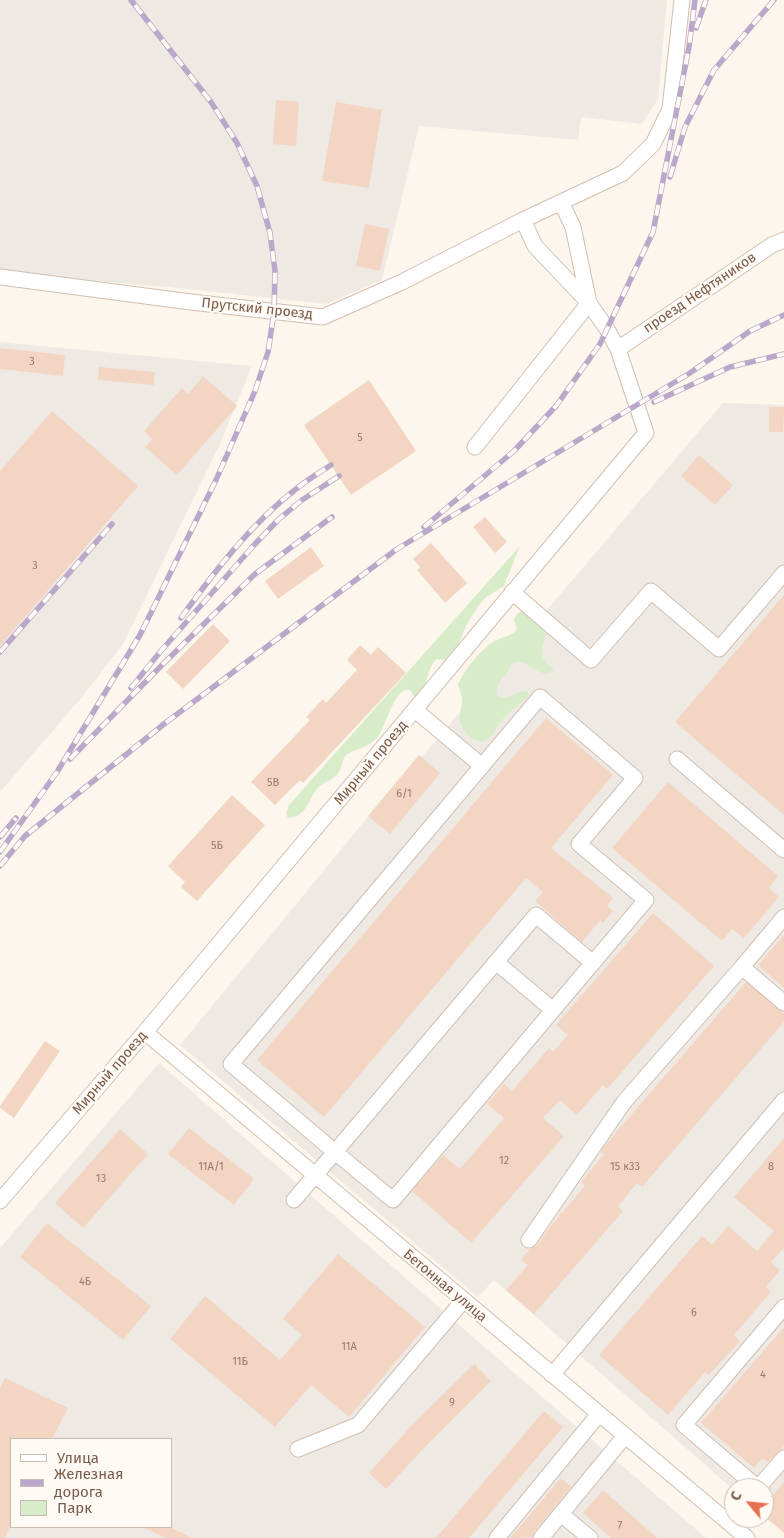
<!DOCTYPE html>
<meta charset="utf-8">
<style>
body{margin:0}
#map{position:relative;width:784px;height:1538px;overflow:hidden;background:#fdf6ec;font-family:"Fira Sans",sans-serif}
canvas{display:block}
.legend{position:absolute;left:10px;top:1438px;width:162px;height:90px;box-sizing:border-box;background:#fffaf3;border:1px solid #cabbb1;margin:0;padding:6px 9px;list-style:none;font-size:15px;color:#7a5c4d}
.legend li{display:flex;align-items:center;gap:10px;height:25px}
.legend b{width:25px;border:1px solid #cabbb1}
.north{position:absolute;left:724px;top:1478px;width:50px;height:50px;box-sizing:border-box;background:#fffaf3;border:1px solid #cabbb1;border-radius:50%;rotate:298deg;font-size:14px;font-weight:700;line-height:20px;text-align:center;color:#7a5c4d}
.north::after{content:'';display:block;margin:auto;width:18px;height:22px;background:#e76f51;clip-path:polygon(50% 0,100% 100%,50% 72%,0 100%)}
</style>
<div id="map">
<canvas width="784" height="1538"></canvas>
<ul class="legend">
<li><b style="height:6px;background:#fff"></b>Улица</li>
<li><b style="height:6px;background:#b9a8c9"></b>Железная дорога</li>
<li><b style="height:14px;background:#d8ecc9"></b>Парк</li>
</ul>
<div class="north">С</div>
</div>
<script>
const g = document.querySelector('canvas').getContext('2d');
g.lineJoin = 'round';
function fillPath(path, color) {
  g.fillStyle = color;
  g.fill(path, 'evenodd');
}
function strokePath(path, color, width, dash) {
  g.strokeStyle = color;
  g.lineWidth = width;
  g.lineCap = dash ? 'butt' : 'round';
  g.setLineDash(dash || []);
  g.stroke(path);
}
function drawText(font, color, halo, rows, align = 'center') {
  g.font = font + ' "Fira Sans",sans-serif';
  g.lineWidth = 4;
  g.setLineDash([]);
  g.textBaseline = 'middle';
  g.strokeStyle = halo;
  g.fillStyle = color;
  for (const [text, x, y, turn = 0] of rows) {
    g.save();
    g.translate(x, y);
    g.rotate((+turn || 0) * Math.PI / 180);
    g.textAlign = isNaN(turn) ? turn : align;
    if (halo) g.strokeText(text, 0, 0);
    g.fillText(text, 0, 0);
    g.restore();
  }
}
fillPath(new Path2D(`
 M0,0h667l-9,99 -16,25 -61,-7 -3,23 -159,-14 -37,154 -56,24 -158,-17 -168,-14z
 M0,342l252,24 -33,80 -96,198 -41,53 -82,95z
 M723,403l61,2v1128l-20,-17v-28h-30v2l-240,-210 -16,17 -298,-252 239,-290 3,2z
 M159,1063l337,294 210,181h-706v-290zM11,1439h160v88h-160z`), '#efe9e4');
fillPath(new Path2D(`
 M520,546l-16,40 -19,12 -6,7 -11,17 -11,25 -8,11 -4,2 -9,-1c-8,9 -8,21 -13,30 -2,3 -5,6 -8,9l-5,-8c-16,-4 -24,38 -33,48 -9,10 -21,10 -31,17 -4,5 -4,12 -8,18 -4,7 -12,8 -18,13 -13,11 -11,31 -32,32l-2,-4 3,-9z
 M521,611c10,2 23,14 24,24 0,7 -4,13 -3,20 1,6 8,10 12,15 -14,13 -29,-15 -41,-7 -4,3 -5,10 -9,14 -5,5 -8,10 -7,18 11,7 19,-4 30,-4l2,4c-8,10 -18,15 -26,24 -10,12 -13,30 -32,19 -5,-4 -8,-9 -11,-16 -2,-9 3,-15 2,-23 0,-4 -3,-10 -4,-15 7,-14 21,-33 35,-42 8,-5 18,-5 24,-13l-3,-10 2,-4z`), '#d8ecc9');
fillPath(new Path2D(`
 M276,100l23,2 -3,44 -23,-2z
 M336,102l46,8 -13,78 -47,-7z
 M365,224l24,5 -9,42 -24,-5z
 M0,348l65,7 -2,21 -63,-7z
 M99,367l56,5 -1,13 -56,-5z
 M203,376l34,30 -60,69 -32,-28 7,-8 -8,-8 38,-43 6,6z
 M369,380l47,71 -65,44 -47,-70z
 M769,407h15l-1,25h-14z
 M52,411l86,75 -138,160v-175z
 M699,455l34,30 -18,20 -34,-29z
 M485,517l22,25 -12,11 -22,-26z
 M431,543l36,40 -22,20 -28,-33 3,-3 -7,-8z
 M311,547l13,19 -46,33 -13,-18z
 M784,595v220l-109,-93z
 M213,624l17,17 -47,48 -17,-17z
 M360,645l11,10 7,-8 28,26 -103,110 -3,-3 -25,25 -24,-23 59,-62 -4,-3 17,-18 3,4 31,-33 -10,-10z
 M546,718l67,57 -62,73 62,50 -6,8 6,5 -10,12 -3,-3 -18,22 -47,-41 8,-9 -17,-14 -202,239 -67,-57z
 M419,755l21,18 -50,61 -22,-18z
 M668,782l110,94 -9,12 10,9 -35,41 -12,-9 -10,12 -110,-93z
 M232,795l33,30 -68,76 -16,-14 4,-5 -17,-16z
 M653,913l61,53 -107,123 -4,-4 -26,30 -17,-15 -17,18 21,18 -93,107 -59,-52 31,-36 17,14 44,-51 -17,-14 17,-20 8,7 37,-43 4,4 15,-17 -12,-10z
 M784,935v53l-26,-23z
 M746,982l38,32v8l-142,165 -5,-4 -19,23 5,5 -89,103 -28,-24 22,-25 -7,-5 9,-11 7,-4 12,-17 36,-42 -4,-4 23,-28 -3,-2 5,-8z
 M45,1041l15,10 -46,67 -14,-10v-2z
 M189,1128l65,51 -20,26 -66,-51z
 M120,1129l28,25 -65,74 -28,-25z
 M784,1138v110l-13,14 9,8 -14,17 5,5 -37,43 6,6 -31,34 -4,-3 -37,43 -69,-60 103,-119 10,9 16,-19 29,25 17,-20 -40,-34z
 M47,1223l104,83 -28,34 -103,-83z
 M338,1254l87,73 -76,90 -38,-32 -36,42 -105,-88 35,-43 75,64 22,-25 -19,-16z
 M784,1327v119l-16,16 -5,-4 -9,10 -53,-45z
 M474,1364l17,17 -68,68 -37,40 -17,-16 43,-48z
 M5,1378l63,30 -16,31h-41v85l-6,14h-5v-150z
 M544,1411l19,16 -94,111h-33z
 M561,1478l10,9 -37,45 -2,5 -22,1z
 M784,1482v51l-20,-17v-21l2,-2 5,4z
 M603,1490l54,48h-46l-28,-25z
 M142,1527h28l22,11h-26z`), '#f3d5c3');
const minor = new Path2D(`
 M523,220l12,26 54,57 -16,-76 -12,-25
 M0,277l191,25 132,15 79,-35 121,-62 100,-47 30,-29 17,-35 12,-109
 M618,349l154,-104 12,-5
 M512,592l79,68 60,-69 68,58 65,-76
 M415,710l67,56 -251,298 104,88 161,-190 57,48 93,-110 -67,-56 56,-66 -95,-81 -58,69
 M677,759l107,91
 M784,917l-42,50 42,36
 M496,962l40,-47 57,48
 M145,1032l602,506
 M294,1200l41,-48 58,48 160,-190
 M0,1201l145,-169 501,-599 -28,-84 -11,-20 -18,-26 -114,144
 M529,1240l95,-138 118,-135
 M552,1375l232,-275
 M298,1449l60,-24 105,-124
 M758,1488l-74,-63 100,-118
 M758,1488l26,-30
 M561,1514l29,24
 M497,1538l102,-124
 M541,1538l84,-102`);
strokePath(minor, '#d1beb0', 17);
strokePath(minor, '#fff', 15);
const rail = new Path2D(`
 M696,28l10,-28
 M670,177l15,-50 29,-57 60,-70
 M654,402l76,-35 54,-13
 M424,527l90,-76 42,-45 44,-62 53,-112 36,-185 6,-47
 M181,618c33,-46 70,-94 115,-129 11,-9 23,-16 35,-24
 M0,652l112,-128
 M131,688l29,-36 95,-108 24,-25 23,-19 37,-24
 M70,759l92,-94 93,-91 77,-57
 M0,837l16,-19
 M0,852l57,-80 83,-137 76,-155 39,-89 13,-39 6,-40 1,-41 -5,-38 -13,-47 -20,-43 -26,-41 -80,-102
 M0,866l25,-30 139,-112 233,-175 293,-176 60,-42 34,-16`);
strokePath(rail, '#b9a8c9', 5.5);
strokePath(rail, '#fffaf3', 4, [11]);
drawText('11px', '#987a6a', null, [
 ["3",32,362],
 ["5",360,438],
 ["3",35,566],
 ["5В",273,783],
 ["6/1",404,794],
 ["5Б",217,846],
 ["12",504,1161],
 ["11А/1",211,1167],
 ["15 к33",625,1167],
 ["8",771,1167],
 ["13",101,1179],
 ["4Б",85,1282],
 ["6",694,1313],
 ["11А",349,1347],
 ["11Б",240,1362],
 ["4",763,1375],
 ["9",452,1403],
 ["7",620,1526]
]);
drawText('14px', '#7a5c4d', '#fffaf3', [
 ["проезд Нефтяников",700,293,-34],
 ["Прутский проезд",257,309,6],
 ["Мирный проезд",371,763,-50],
 ["Мирный проезд",110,1073,-49],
 ["Бетонная улица",445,1286,40]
]);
</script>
